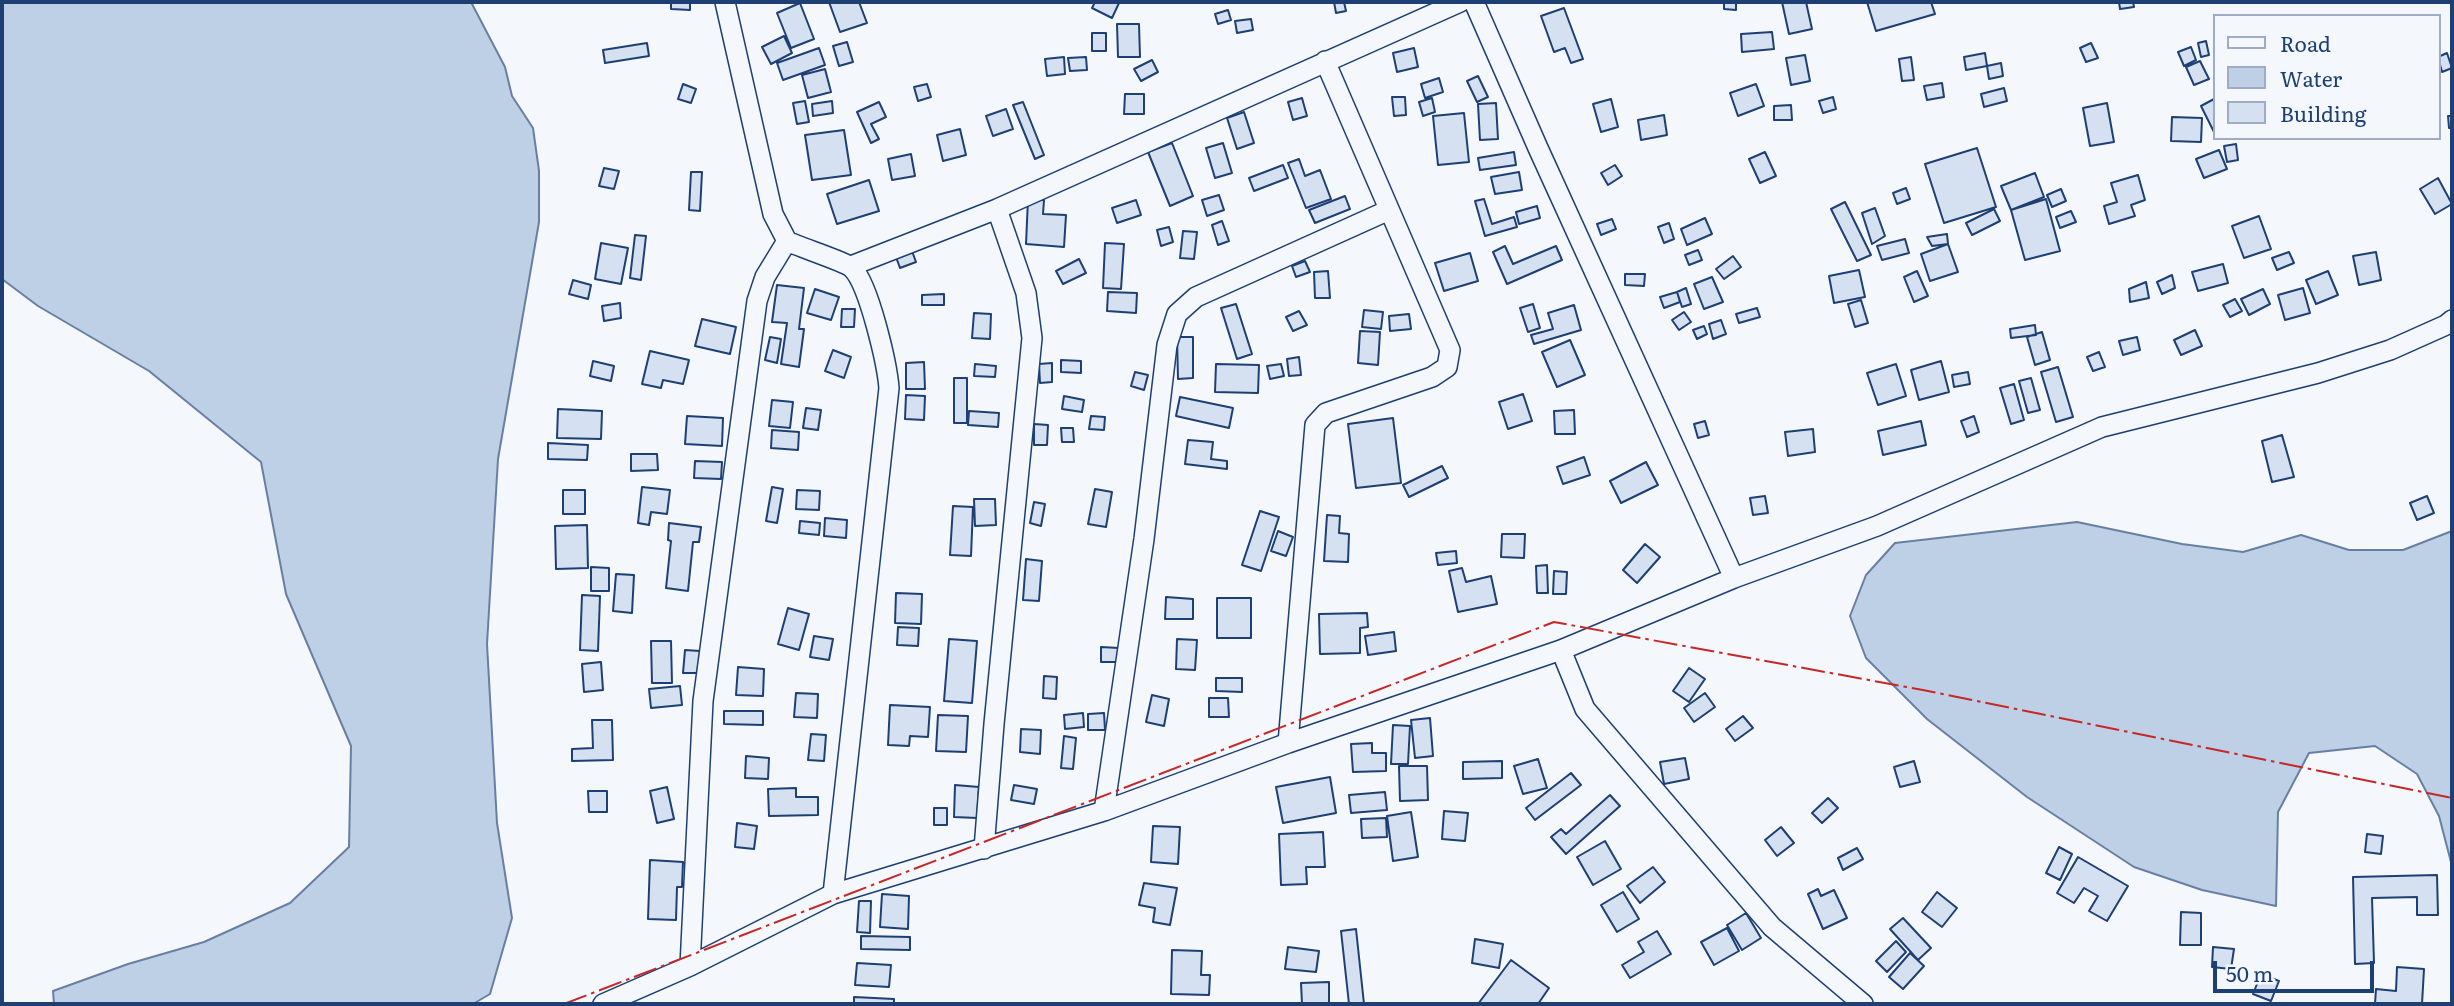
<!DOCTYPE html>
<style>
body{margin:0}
#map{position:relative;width:2454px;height:1006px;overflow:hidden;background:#f4f7fb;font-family:Literata,serif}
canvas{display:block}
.frame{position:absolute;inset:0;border:4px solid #1d3f73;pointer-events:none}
.legend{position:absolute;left:2213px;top:14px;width:228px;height:126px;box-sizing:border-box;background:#f4f7fb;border:2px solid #9eadc5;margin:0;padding:9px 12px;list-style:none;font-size:21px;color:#1d3f73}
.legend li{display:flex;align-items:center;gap:14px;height:35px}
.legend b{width:35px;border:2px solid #9eadc5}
.scale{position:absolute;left:2213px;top:961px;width:161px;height:32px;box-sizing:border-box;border:4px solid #1d3f73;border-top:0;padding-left:9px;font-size:21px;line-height:24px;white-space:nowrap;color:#1d3f73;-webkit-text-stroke:5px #f4f7fb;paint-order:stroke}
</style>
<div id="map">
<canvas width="2454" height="1006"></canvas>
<div class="frame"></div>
<ul class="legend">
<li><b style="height:9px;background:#f4f7fb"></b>Road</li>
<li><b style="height:19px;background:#bed0e5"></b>Water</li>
<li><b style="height:19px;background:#d5e0f0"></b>Building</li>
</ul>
<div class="scale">50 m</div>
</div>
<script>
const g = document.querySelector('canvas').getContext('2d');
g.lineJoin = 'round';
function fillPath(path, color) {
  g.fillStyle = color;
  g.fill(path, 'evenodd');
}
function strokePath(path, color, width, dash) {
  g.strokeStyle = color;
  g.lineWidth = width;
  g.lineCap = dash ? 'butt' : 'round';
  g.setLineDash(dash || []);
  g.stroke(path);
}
const water = new Path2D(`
 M2,2h469l34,65 7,29 21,32 6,43v51l-41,237 -11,185 10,179 15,95 -22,76 -17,10h-419l-1,-13 75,-27 76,-22 86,-39 59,-56 2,-101 -65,-152 -25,-132 -112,-91 -111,-65 -36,-27z
 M2077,522l105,22 61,8 58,-17 48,15h54l49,-19v335l-13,-50 -22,-42 -42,-28 -66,7 -31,59 -2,94 -74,-16 -68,-23 -107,-70 -100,-78 -61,-61 -16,-42 16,-41 29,-32z`);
fillPath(water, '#bed0e5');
strokePath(water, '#687fa3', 2);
const building = new Path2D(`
 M671,2h19v8l-19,-1z
 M829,2h30l8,21 -27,9z
 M1095,2h21l3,1 -7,15 -20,-10z
 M1334,2h10l2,9 -10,2z
 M1724,2h12v8l-12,-1z
 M1782,2h24l6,27 -23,5z
 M1867,2h64l4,12 -59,17z
 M2119,2h14l1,5 -14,2z
 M800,3l14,36 -23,9 -14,-35z
 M1564,8l19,51 -12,4 -6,-15 -11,4 -13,-36z
 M1228,10l3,10 -13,4 -3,-10z
 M1251,19l2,11 -16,3 -2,-12z
 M1117,24h22l1,33h-22z
 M1772,32l2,17 -32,3 -1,-18z
 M1092,33h14v18h-14z
 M784,36l8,17 -21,11 -9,-17z
 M2206,41l3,14 -8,2 -3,-14z
 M847,42l6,20 -14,4 -6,-20z
 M647,43l2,13 -44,7 -2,-13z
 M2091,43l7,15 -12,4 -6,-14z
 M2191,47l5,13 -12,6 -6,-14z
 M819,48l6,17 -42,15 -6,-17z
 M1414,48l4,19 -21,5 -4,-19z
 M1985,53l2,13 -21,4 -2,-13z
 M2447,53l5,15 -10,4 -4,-15z
 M1805,55l5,26 -19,4 -5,-27z
 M1064,57l1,17 -18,2 -2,-17z
 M1086,57l1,13 -17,1 -2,-13z
 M1911,57l3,23 -12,1 -3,-22z
 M1152,60l6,12 -17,9 -7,-12z
 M2200,61l9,18 -15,6 -8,-18z
 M2001,63l2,13 -14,3 -2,-13z
 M825,69l6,23 -23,6 -6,-23z
 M1478,76l10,21 -11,5 -10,-21z
 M1439,78l4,14 -18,6 -4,-14z
 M1942,83l2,14 -17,3 -3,-14z
 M683,84l13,5 -5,14 -13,-4z
 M927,84l4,13 -13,4 -4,-14z
 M1756,84l8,22 -26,10 -8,-23z
 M2004,88l3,13 -23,6 -3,-13z
 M1125,94h19v20h-20z
 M1392,97h13l1,18 -12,1z
 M1833,97l3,12 -13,4 -4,-12z
 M1302,98l5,18 -14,4 -5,-18z
 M1432,98l3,14 -12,4 -4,-14z
 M1611,99l7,28 -17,5 -8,-28z
 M2214,99v33l-13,-26z
 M805,101l4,21 -12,2 -4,-21z
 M832,101l1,12 -20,3 -1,-12z
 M879,102l7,15 -15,7 8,15 -8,4 -14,-31z
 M1023,102l21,53 -9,4 -22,-54z
 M1496,103l2,36 -18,1 -2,-36z
 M2107,103l7,39 -24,4 -7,-38z
 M1791,105l1,15h-18v-14z
 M1006,109l7,20 -20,7 -7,-20z
 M1244,112l10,31 -17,6 -10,-31z
 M1464,113l5,49 -31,3 -5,-49z
 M1664,115l3,20 -26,5 -3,-20z
 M2448,116h4v12h-3z
 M2172,117l30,1 -1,24 -30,-1z
 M960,129l6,26 -23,6 -6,-26z
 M844,130l7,45 -39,5 -7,-45z
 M1172,143l21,53 -23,10 -22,-54z
 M1223,143l9,30 -17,5 -9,-30z
 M2236,144l2,16 -11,2 -3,-16z
 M1977,148l19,59 -52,16 -19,-59z
 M2219,150l8,19 -23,9 -8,-19z
 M1514,152l2,13 -36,5 -2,-12z
 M1765,152l11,24 -16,7 -11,-24z
 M911,154l4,22 -23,4 -4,-21z
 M1299,159l6,17 15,-6 11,29 -25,9 -18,-45z
 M1283,165l5,13 -34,13 -5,-13z
 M1615,165l7,11 -14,9 -7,-12z
 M604,168l15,3 -5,18 -15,-3z
 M691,172h11l-2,39 -11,-1z
 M1519,172l3,18 -27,4 -4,-17z
 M2035,173l9,24 -33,13 -10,-24z
 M2138,175l7,25 -14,5 4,11 -26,8 -5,-18 13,-4 -6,-19z
 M2438,178l14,26 -17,10 -15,-25z
 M869,180l10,31 -42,13 -10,-30z
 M1906,188l4,11 -13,5 -4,-11z
 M2061,189l5,12 -14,6 -5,-12z
 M1219,195l5,15 -17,6 -5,-16z
 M1345,196l5,13 -35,14 -6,-13z
 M1028,199l16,1 -1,14 23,1 -2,32 -38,-3z
 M1484,199l8,25 22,-7 3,10 -32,9 -10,-35z
 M2046,199l14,52 -35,9 -14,-50z
 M1136,200l5,15 -24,8 -5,-15z
 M1845,202l26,53 -14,6 -26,-52z
 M1537,206l3,12 -21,6 -3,-12z
 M1875,208l10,28 -13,8 -10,-31z
 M1994,209l6,12 -28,14 -6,-12z
 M2071,211l5,11 -16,6 -4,-11z
 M2259,216l12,33 -27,9 -12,-32z
 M1705,218l7,16 -25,11 -6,-16z
 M1612,219l4,10 -15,6 -4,-11z
 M1222,221l7,20 -11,4 -6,-20z
 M1669,223l5,16 -10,4 -6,-16z
 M1169,227l4,15 -12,4 -4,-16z
 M1183,231l14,1 -3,27 -14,-1z
 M1947,234l1,10 -16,2 -5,-9z
 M635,235l11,1 -5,44 -11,-2z
 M1905,239l4,14 -27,7 -5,-14z
 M601,243l27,5 -7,36 -26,-5z
 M1105,243l19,1 -3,45 -18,-1z
 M1948,244l10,28 -28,9 -9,-27z
 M1505,246l8,18 43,-18 6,14 -55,24 -14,-32z
 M1698,250l4,10 -13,5 -4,-10z
 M912,251l4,11 -16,6 -4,-11z
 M2289,252l5,11 -17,7 -5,-12z
 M2376,252l5,28 -22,5 -6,-29z
 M1470,253l8,28 -34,10 -9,-28z
 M1733,256l8,11 -17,12 -8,-10z
 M1079,259l7,14 -23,11 -7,-13z
 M1305,261l5,11 -14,5 -4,-11z
 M2223,264l5,19 -30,8 -6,-19z
 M1859,270l6,27 -31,6 -5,-27z
 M1328,271l2,27h-15l-1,-26z
 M1917,271l11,25 -14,6 -10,-25z
 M2328,271l10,24 -22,9 -10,-24z
 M1625,274h20l-1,12 -19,-1z
 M2172,275l3,13 -13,6 -5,-12z
 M1712,277l11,25 -19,7 -10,-25z
 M573,280l18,5 -3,14 -19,-5z
 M2146,282l3,16 -19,4 -1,-13z
 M777,285l27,3 -5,41h5l-5,38 -18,-3 6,-41 -15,-1z
 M1686,288l5,16 -9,3 -5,-15z
 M2303,288l7,25 -25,7 -7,-25z
 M815,289l24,8 -8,23 -24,-7z
 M2263,289l7,15 -21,11 -8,-16z
 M1108,292l29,1 -1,20 -29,-2z
 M1677,292l3,10 -16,6 -4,-11z
 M944,294v11h-22v-10z
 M2235,299l7,12 -12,6 -7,-12z
 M1861,300l7,23 -13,4 -7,-23z
 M620,303l1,15 -17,3 -2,-15z
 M1236,304l16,50 -15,5 -16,-51z
 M1533,304l7,24 -12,4 -8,-24z
 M1574,305l7,25 -47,14 -3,-9 22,-6 -5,-16z
 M1757,308l3,9 -21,6 -3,-9z
 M842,309h13l-1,18h-13z
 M1364,310l19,2 -2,17 -19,-2z
 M1299,311l8,14 -14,6 -7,-14z
 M1684,312l7,10 -12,8 -7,-10z
 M974,313l17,1 -1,25 -18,-1z
 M1409,314l2,15 -21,2 -1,-15z
 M702,319l34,8 -6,27 -35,-8z
 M1721,320l5,14 -13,5 -4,-15z
 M2035,325l1,10 -25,3 -1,-9z
 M1704,326l3,8 -10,5 -4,-9z
 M2195,330l7,16 -21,9 -7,-15z
 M1360,331l20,1 -2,33 -20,-2z
 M2042,332l8,28 -15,5 -8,-28z
 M770,337l11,2 -4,24 -12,-3z
 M1177,337h16v41l-15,1z
 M2137,337l3,13 -17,5 -4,-14z
 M1570,340l15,35 -28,12 -15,-35z
 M833,350l18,7 -7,21 -19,-7z
 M650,351l39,9 -6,24 -20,-4 -2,8 -19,-4z
 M2099,352l6,15 -12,4 -6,-14z
 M1299,357l2,18 -12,1 -2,-17z
 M1061,360l20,1v12l-20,-1z
 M593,361l21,5 -3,15 -21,-5z
 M1941,361l8,31 -30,8 -8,-30z
 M924,362l1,27h-19v-26z
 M1052,363v19l-12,1 -1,-19z
 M975,364l21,2 -1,11 -21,-1z
 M1216,364l43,1 -1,28 -43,-1z
 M1281,364l3,12 -14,3 -3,-13z
 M1896,364l10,32 -28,9 -11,-32z
 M2058,367l15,50 -17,5 -15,-50z
 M1135,372l13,3 -4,15 -13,-4z
 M1968,372l2,12 -16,3 -2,-12z
 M954,378h13v45h-13z
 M2031,378l9,32 -12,3 -9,-32z
 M2014,384l10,36 -13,4 -11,-36z
 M1523,394l9,27 -24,8 -9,-27z
 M906,395l19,1 -1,24 -19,-1z
 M1064,396l20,4 -2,12 -20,-3z
 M1180,397l53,11 -4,20 -53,-12z
 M772,400l21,2 -3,26 -21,-2z
 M806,408l15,2 -3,20 -15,-2z
 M558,409l44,2 -1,28 -44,-1z
 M1574,410l1,24h-20l-1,-23z
 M969,411l30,2 -1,14 -30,-2z
 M687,416l36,2 -1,28 -37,-2z
 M1091,416l14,1 -1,13 -15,-1z
 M1974,416l5,16 -12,5 -6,-16z
 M1393,418l8,65 -45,5 -8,-64z
 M1705,421l4,14 -11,3 -4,-14z
 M1921,421l5,24 -43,10 -5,-24z
 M1034,424l14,1 -1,20h-13z
 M1061,428h12l1,14h-12z
 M1813,429l2,23 -27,4 -3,-24z
 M772,430l27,2 -1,18 -27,-2z
 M2282,435l12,42 -22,5 -10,-41z
 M1188,440l25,2 -2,17 16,2v8l-42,-5z
 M548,443l40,2 -1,15 -39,-1z
 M631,454h26l1,16 -27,1z
 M1584,457l6,18 -27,9 -6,-17z
 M695,461l27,1 -1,17 -27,-1z
 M1646,462l12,23 -37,18 -11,-22z
 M1442,466l6,12 -39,19 -6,-12z
 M642,487l28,3 -3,24 -16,-2 -2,13 -11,-2z
 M772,487l11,2 -6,34 -11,-2z
 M1095,489l17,3 -6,35 -18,-3z
 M563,490h22v24h-22z
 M797,490l23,1 -1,19 -23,-1z
 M1765,496l3,17 -15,2 -3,-17z
 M2427,496l7,17 -17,7 -7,-17z
 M974,499h21l1,26 -21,1z
 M1034,502l11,2 -4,22 -11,-3z
 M953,506l20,1 -2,49 -21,-1z
 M1260,511l19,6 -18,54 -19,-6z
 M1327,515l13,1 -1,17 10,1 -1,28 -24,-1z
 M825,518l22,2 -1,18 -22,-2z
 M800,521l20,2 -1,12 -20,-2z
 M669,523l32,4 -2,15h-6l-5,49 -22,-3 5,-47 -3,-1z
 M587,525l1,43 -32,1 -1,-43z
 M1278,531l15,6 -7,19 -15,-5z
 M1502,534h23l-1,24 -23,-1z
 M1645,544l15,13 -23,26 -14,-13z
 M1456,551l1,12 -19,2 -2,-12z
 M1026,559l16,2 -3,40 -16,-1z
 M1547,565l1,28h-11l-1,-27z
 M591,567l18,1v23h-18z
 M1462,568l4,14 25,-6 6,28 -39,8 -9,-41z
 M1554,571l13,1 -1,22h-13z
 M616,574l18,1 -2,38 -19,-2z
 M896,593l26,1 -1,30 -26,-1z
 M582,595l18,1 -2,55 -18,-1z
 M1166,597l27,2v20h-28z
 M1217,598h34v40h-34z
 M788,608l21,6 -10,36 -21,-6z
 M1367,613l1,14 -8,1v25l-40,1 -1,-40z
 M898,627l21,1 -1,18 -21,-1z
 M1394,632l2,19 -28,4 -3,-19z
 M814,636l19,3 -4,21 -19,-3z
 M949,639l28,2 -5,62 -28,-2z
 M1177,639l20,1 -2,30 -19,-1z
 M651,641h20l1,42h-20z
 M1101,647l18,1 -1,14h-17z
 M685,650l15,1 -1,22h-16z
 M601,662l2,28 -19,2 -2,-28z
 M738,667l26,2 -1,27 -27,-1z
 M1689,668l16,11 -16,23 -16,-11z
 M1044,676l13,1 -1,22 -13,-1z
 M1216,678h26v14l-26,-1z
 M680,686l2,19 -31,3 -2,-19z
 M796,693l22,1 -1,24 -23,-1z
 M1705,693l10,14 -21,15 -10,-14z
 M1152,695l17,4 -5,27 -18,-4z
 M1209,698h19l1,19h-20z
 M890,705l40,2 -2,30 -18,-1 -1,10 -21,-1z
 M724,711h39v14l-39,-1z
 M1083,713l1,14 -19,2 -1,-14z
 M1104,713l1,17h-17v-16z
 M938,715l30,1 -2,36 -30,-1z
 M1743,716l10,12 -18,13 -9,-12z
 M1430,718l3,38 -18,2 -4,-38z
 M592,720h20l1,40 -41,1v-12l21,-1z
 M1393,725l17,1 -2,38h-17z
 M1021,729l20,1 -1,24 -20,-2z
 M811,734l15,1 -2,26 -16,-1z
 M1064,736l12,2 -3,31 -12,-1z
 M1372,743v10h14v18l-33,1 -2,-28z
 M746,756l23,2 -1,21 -23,-1z
 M1685,758l4,21 -25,5 -4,-22z
 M1538,759l9,29 -24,6 -9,-28z
 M1502,761v17l-39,1v-17z
 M1914,761l6,21 -20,5 -6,-20z
 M1399,766h28l1,34 -28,1z
 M1571,773l10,12 -46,35 -9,-12z
 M1330,777l6,36 -53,10 -7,-36z
 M955,785l24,2 -2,31 -23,-1z
 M1014,785l23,4 -3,15 -23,-4z
 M667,787l7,32 -17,4 -7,-32z
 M796,788v9h22v18l-49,1 -1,-27z
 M588,791h19v21h-18z
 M1385,792l2,18 -36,3 -2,-18z
 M1610,795l10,11 -54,48 -15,-17 10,-8 5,5z
 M1828,798l10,10 -16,15 -10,-10z
 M934,808h13v17h-13z
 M1444,811l24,2 -3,28 -23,-2z
 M1411,812l7,45 -25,4 -6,-45z
 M1386,818l1,19 -25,1 -1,-19z
 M737,823l20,3 -3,23 -19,-2z
 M1153,826l27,1 -2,37 -27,-2z
 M1781,827l13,16 -17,13 -12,-16z
 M1323,832l2,35h-19l1,17 -26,1 -2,-51z
 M2367,834l16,2 -2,18 -16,-2z
 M1605,841l16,28 -28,16 -16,-28z
 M2059,847l13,7 -12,26 -14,-7z
 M1857,848l6,11 -20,11 -5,-12z
 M2078,857l50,29 -21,35 -18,-10 9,-15 -14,-8 -10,15 -17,-10z
 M650,860l33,2 -1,25h-5l-1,33 -28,-1z
 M1653,867l12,15 -25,21 -13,-17z
 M2437,875l1,40h-21v-18l-45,1 2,65 -19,1 -2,-87z
 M1144,883l33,5 -7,37 -17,-3 2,-14 -16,-3z
 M1818,889l3,7 13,-6 13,28 -24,11 -15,-35z
 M1623,892l16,27 -22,13 -16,-27z
 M1937,892l20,16 -15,19 -20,-15z
 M882,894l27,2 -1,33 -28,-2z
 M859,901h12l-1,32 -13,-1z
 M2181,912l20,1v32h-21z
 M1746,913l15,25 -19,12 -15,-25z
 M1903,918l28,30 -13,12 -28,-31z
 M1727,928l12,23 -25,14 -13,-23z
 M1356,929l8,75h-15l-8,-73z
 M1657,931l14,23 -41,24 -8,-13 22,-13 -6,-10z
 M861,936l49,1v13l-49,-1z
 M1475,939l28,5 -4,24 -27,-5z
 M1896,941l10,11 -19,20 -11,-11z
 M1288,947l31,4 -3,21 -31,-3z
 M2213,947l21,2 -3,20 -19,-2z
 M1172,950l30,1 -1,24h9l-1,20 -38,-1z
 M1910,953l14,13 -21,23 -14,-12z
 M1511,960l38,28 -11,16h-60z
 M857,963l34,2 -2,22 -34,-2z
 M2397,967l27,2 -2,35h-47l1,-15 20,2z
 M2261,974l18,7 -8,20 -18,-7z
 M1329,982v21l-27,1 -1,-21z
 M854,997l40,2v5h-40z`);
fillPath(building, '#d5e0f0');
strokePath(building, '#1d3f73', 2);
const street = new Path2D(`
 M725,2l48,212 14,27c12,6 59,21 65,27 17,16 35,96 37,120l-56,506
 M1474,2l64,146 196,430
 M851,266l146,-57 463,-207
 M1561,650l24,59 187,218 91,77
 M1288,743l27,-318 11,-12 106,-36 15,-10 3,-17 -125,-289
 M1104,811l40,-272 23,-194 10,-31 19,-17 193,-87
 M984,849l10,-125 38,-386 -6,-45 -29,-84
 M690,966l13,-265 54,-400 8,-24 22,-36
 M603,1004l87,-38 143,-72 271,-83 184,-68 273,-93 173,-72 143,-52 225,-99 216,-54 72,-23 56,-25 6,-5`);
strokePath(street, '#1d3f73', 22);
strokePath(street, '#f4f7fb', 19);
strokePath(new Path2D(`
 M564,1004l990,-382 369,68 529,108`), '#c62828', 2, [24, 5, 3.5, 5]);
</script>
